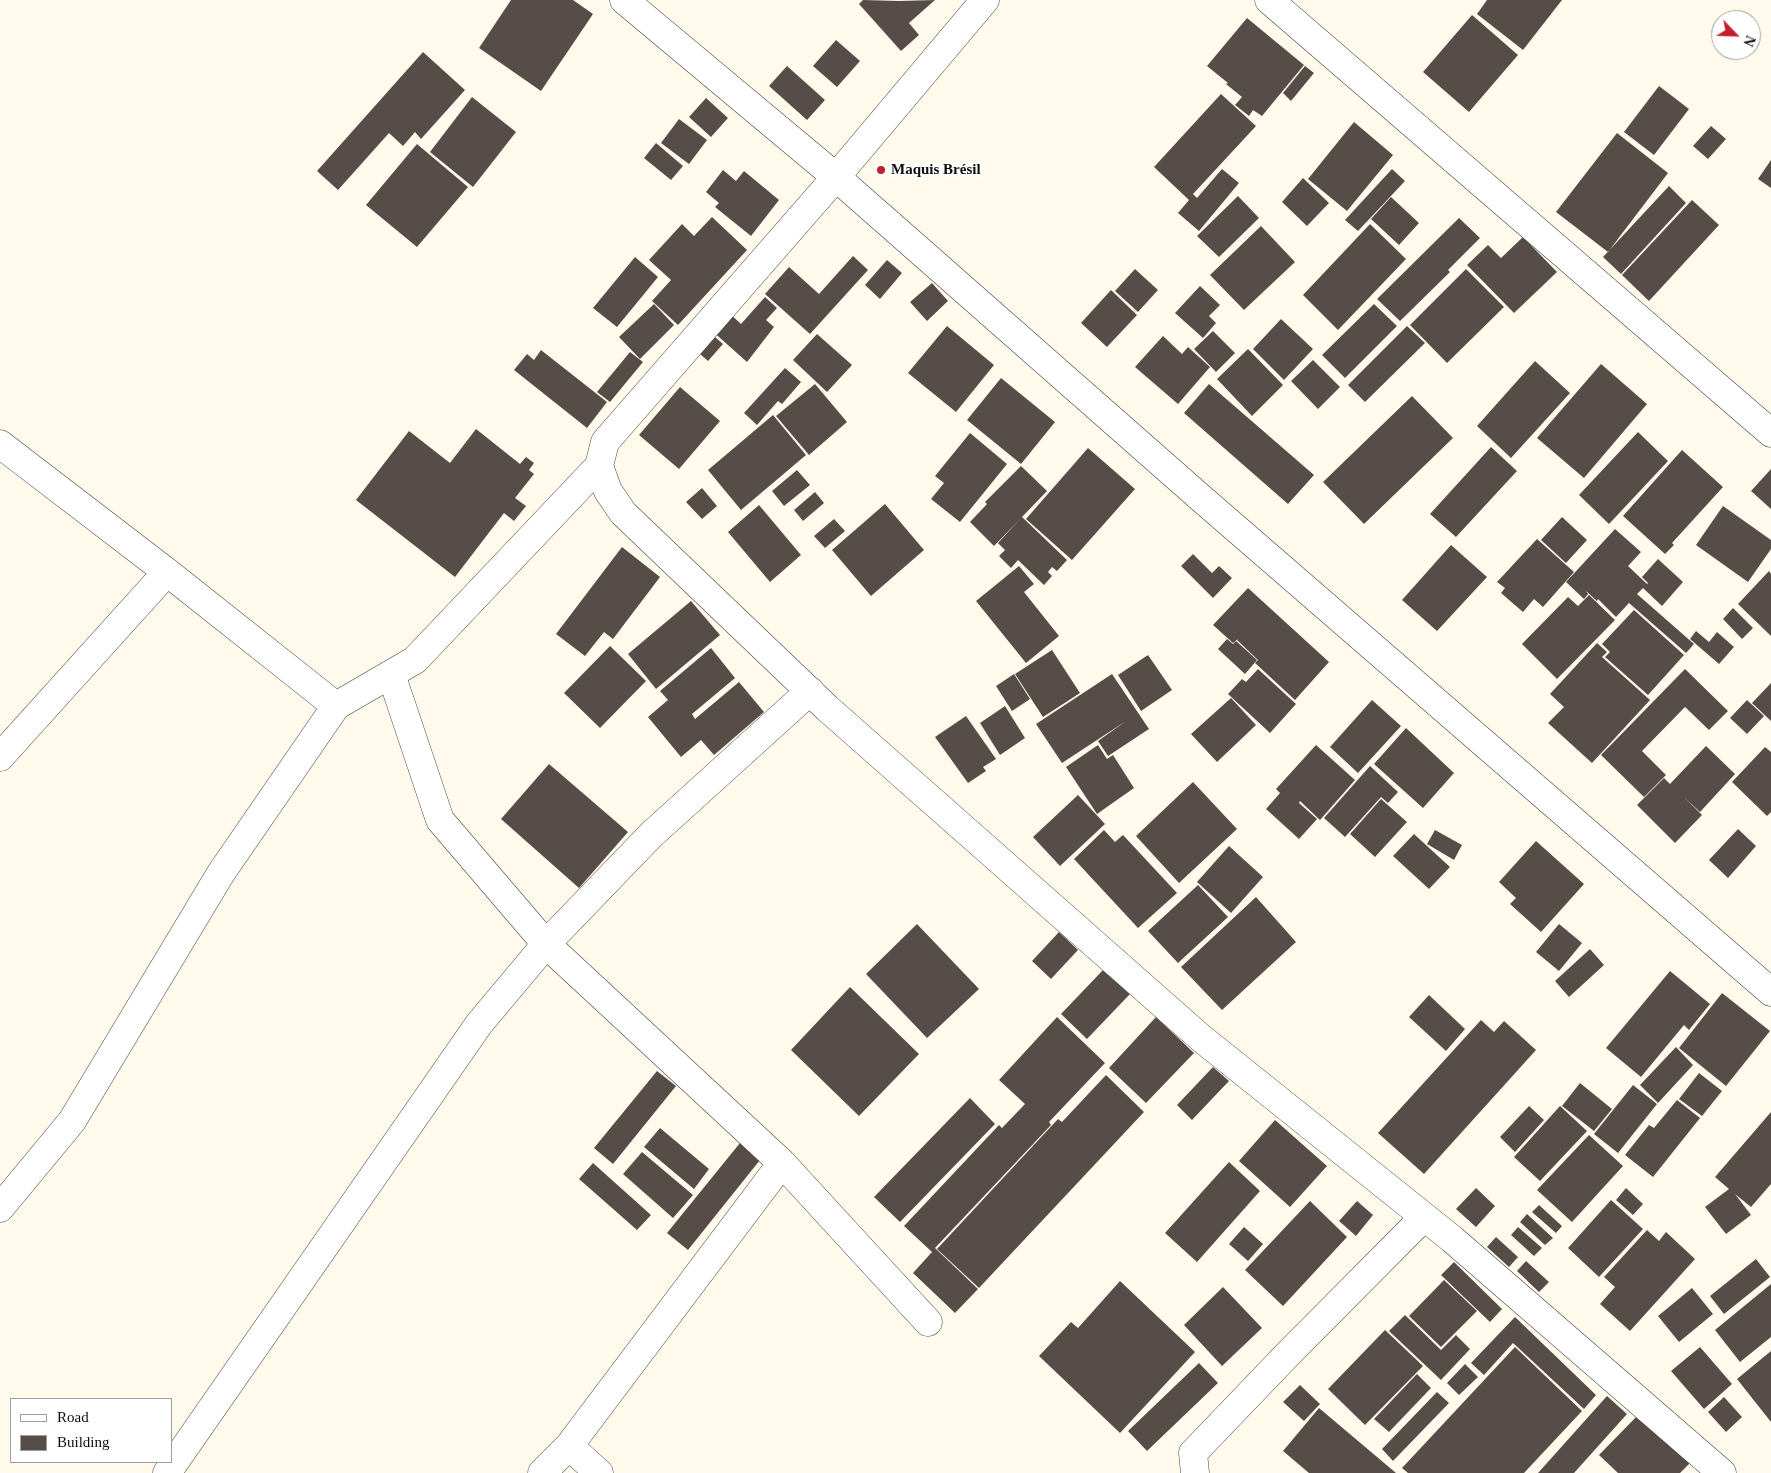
<!DOCTYPE html>
<meta charset="utf-8">
<style>
body{margin:0}
#map{position:relative;width:1771px;height:1473px;overflow:hidden;background:#fffaec;font-family:"Times New Roman",serif}
canvas{display:block}
.legend{position:absolute;left:10px;top:1398px;width:162px;height:65px;box-sizing:border-box;background:#fff;border:1px solid #9e9e9e;margin:0;padding:6px 9px;list-style:none;font-size:15px;color:#0d0d0d}
.legend li{display:flex;align-items:center;gap:10px;height:25px}
.legend b{width:25px;border:1px solid #9e9e9e}
.north{position:absolute;left:1711px;top:10px;width:50px;height:50px;box-sizing:border-box;background:#fff;border:1px solid #9e9e9e;border-radius:50%;rotate:114deg;font-size:14px;font-weight:700;line-height:20px;text-align:center;color:#0d0d0d}
.north::after{content:'';display:block;margin:auto;width:18px;height:22px;background:#c1202f;clip-path:polygon(50% 0,100% 100%,50% 72%,0 100%)}
</style>
<div id="map">
<canvas width="1771" height="1473"></canvas>
<ul class="legend">
<li><b style="height:6px;background:#fff"></b>Road</li>
<li><b style="height:14px;background:#564d48"></b>Building</li>
</ul>
<div class="north">N</div>
</div>
<script>
const g = document.querySelector('canvas').getContext('2d');
g.lineJoin = 'round';
function fillPath(path, color) {
  g.fillStyle = color;
  g.fill(path, 'evenodd');
}
function strokePath(path, color, width, dash) {
  g.strokeStyle = color;
  g.lineWidth = width;
  g.lineCap = dash ? 'butt' : 'round';
  g.setLineDash(dash || []);
  g.stroke(path);
}
function drawText(font, color, halo, rows, align = 'center') {
  g.font = font + ' "Times New Roman",serif';
  g.lineWidth = 5;
  g.setLineDash([]);
  g.textBaseline = 'middle';
  g.strokeStyle = halo;
  g.fillStyle = color;
  for (const [text, x, y, turn = 0] of rows) {
    g.save();
    g.translate(x, y);
    g.rotate((+turn || 0) * Math.PI / 180);
    g.textAlign = isNaN(turn) ? turn : align;
    if (halo) g.strokeText(text, 0, 0);
    g.fillText(text, 0, 0);
    g.restore();
  }
}
fillPath(new Path2D(`
 M511,0h62l20,14 -52,77 -62,-43z
 M863,0l36,1 36,-1 -26,23 10,12 -18,16 -42,-47z
 M1487,0h75l-39,50 -46,-36z
 M1472,15l46,40 -49,57 -46,-40z
 M1247,18l57,47 -42,51 -9,-6 -4,6 -14,-11 7,-8 -16,-13 2,-1 -21,-17z
 M836,40l24,21 -23,26 -24,-21z
 M423,52l42,38 -44,49 -6,-7 -12,14 -14,-13 -51,57 -21,-19z
 M787,66l38,34 -18,20 -38,-34z
 M1305,66l9,7 -23,28 -8,-8z
 M1659,86l30,23 -35,46 -30,-23z
 M1221,94l35,32 -63,68 4,4 25,-29 17,14 -40,48 -21,-18 11,-13 -35,-33z
 M472,97l44,35 -43,55 -43,-35z
 M706,98l22,20 -17,19 -22,-20z
 M679,119l28,21 -18,24 -28,-21z
 M1354,122l39,33 -46,56 -39,-32z
 M1711,126l15,13 -18,20 -15,-13z
 M1617,133l51,40 -60,79 -52,-40z
 M656,143l27,23 -12,14 -27,-22z
 M417,144l51,43 -51,60 -51,-42z
 M1771,160v28l-13,-9z
 M1392,169l13,12 -47,50 -13,-11z
 M723,170l13,11 8,-10 35,29 -28,36 -36,-29 4,-4 -13,-11z
 M1303,178l26,25 -22,23 -25,-24z
 M1669,186l17,17 -65,71 -18,-17z
 M1238,196l21,22 -40,39 -22,-21z
 M1391,197l28,26 -20,22 -28,-26z
 M1692,200l27,25 -70,76 -27,-26z
 M712,217l35,33 -69,75 -26,-24 19,-21 -22,-20 33,-36 12,12z
 M1459,218l21,20 -32,32 2,2 -50,49 -23,-22z
 M1370,224l36,35 -68,71 -35,-35z
 M1261,226l34,36 -51,48 -34,-35z
 M1523,237l34,35 -43,41 -47,-48 21,-20 13,13z
 M853,256l15,14 -58,64 -45,-40 24,-27 30,27z
 M635,257l23,20 -41,50 -24,-19z
 M887,260l15,13 -22,26 -15,-14z
 M1135,269l23,21 -20,22 -23,-21z
 M1466,269l38,38 -57,56 -37,-38z
 M932,283l16,18 -21,20 -17,-19z
 M1200,286l20,19 -11,11 7,7 -13,15 -28,-25z
 M1111,290l26,25 -30,32 -26,-24z
 M765,297l12,11 -11,12 8,7 -27,35 -37,-33 17,-18 14,13z
 M654,304l20,21 -34,34 -21,-22z
 M1374,304l23,22 -52,52 -23,-23z
 M1281,319l32,30 -29,31 -31,-31z
 M947,326l47,39 -38,47 -48,-39z
 M1407,326l18,17 -60,59 -17,-17z
 M707,330l16,14 -15,17 -16,-14z
 M1213,331l22,22 -19,19 -22,-23z
 M817,334l35,31 -25,27 -34,-32z
 M1163,336l19,18 6,-7 22,20 -32,37 -43,-37z
 M1248,349l35,36 -31,31 -35,-37z
 M541,350l66,52 -20,26 -73,-58 13,-16 7,6z
 M630,352l13,10 -33,40 -13,-10z
 M1313,360l27,27 -22,22 -27,-28z
 M1535,361l35,32 -59,65 -34,-32z
 M1601,364l46,40 -63,74 -47,-40z
 M785,368l16,14 -19,22 -4,-3 -21,24 -13,-12z
 M1001,378l54,44 -34,42 -54,-44z
 M815,384l32,38 -38,33 -33,-39z
 M1209,384l105,91 -26,29 -104,-91z
 M680,387l40,34 -41,48 -40,-34z
 M1412,396l41,42 -89,86 -41,-42z
 M773,415l33,40 -65,55 -33,-40z
 M476,429l44,35 6,-7 8,6 -5,7 5,4 -19,24 11,8 -12,15 -10,-8 -49,64 -99,-77 53,-69 41,32z
 M1638,432l30,29 -59,63 -30,-29z
 M970,433l37,31 -47,58 -29,-23 13,-16 -9,-7z
 M1491,447l26,24 -61,66 -26,-23z
 M1088,448l47,41 -63,71 -46,-41z
 M1682,450l41,37 -51,56 2,2 -9,9 -42,-38z
 M1021,466l26,25 -25,26 45,43 -10,11 -5,-4 -4,5 4,4 -8,9 -26,-25 -7,8 -12,-12 6,-6 -7,-7 22,-24 -26,27 -24,-24 17,-18 -2,-2z
 M1771,469v40l-20,-18z
 M797,470l13,15 -26,21 -12,-15z
 M702,488l15,18 -15,13 -16,-17z
 M815,492l9,11 -21,18 -9,-11z
 M885,504l39,46 -53,46 -39,-46z
 M759,505l42,50 -31,27 -42,-50z
 M1723,506l48,34v9l-23,33 -52,-37z
 M1562,517l25,23 -21,23 -25,-23z
 M834,519l11,12 -20,17 -11,-12z
 M1615,529l26,23 -13,14 19,18 1,-1 -6,-6 16,-18 25,23 -21,24 -19,-18 -6,6 57,50 -8,9 -57,-50 -13,14 -18,-18 -1,2 -11,-10 2,3 -4,5 -18,-17z
 M1537,539l37,33 -31,35 -9,-8 -11,13 -22,-19 4,-5 -8,-6z
 M1451,545l36,32 -50,54 -35,-31z
 M622,547l38,30 -47,62 -9,-7 -19,24 -29,-22z
 M1193,554l19,19 7,-7 13,12 -19,20 -32,-32z
 M1019,566l15,18 -10,8 35,44 -33,27 -50,-62z
 M1769,571l2,3v62l-33,-32z
 M1248,588l81,74 -34,38 -40,-37 3,-3 -21,-20 2,-2 -6,5 -20,-18z
 M1589,595l26,25 -58,59 -35,-35 46,-47 10,9z
 M691,601l29,34 -64,54 -28,-35z
 M1733,608l20,20 -11,11 -19,-20z
 M1634,610l50,45 -36,40 -43,-38 5,-5 -8,-8z
 M1696,631l13,11 8,-10 17,15 -15,17 -29,-25z
 M1227,639l6,5 3,-3 21,19 -12,14 -27,-25z
 M1597,643l10,9 -5,5 48,43 -58,63 -44,-40 16,-16 -14,-13z
 M610,646l36,35 -46,47 -36,-35z
 M711,648l24,30 -43,36 3,5 44,-37 25,30 -50,43 -13,-15 -20,17 -33,-40 20,-17 -8,-9z
 M1052,650l28,43 -37,24 -28,-43z
 M1148,655l24,35 -31,21 -23,-36z
 M1258,669l38,35 -26,29 -42,-39 14,-15 4,3z
 M1685,669l43,42 -19,19 -24,-23 -43,44 24,24 -22,22 -43,-42z
 M1014,674l16,25 -18,12 -16,-25z
 M1112,674l37,55 -41,27 -10,-15 28,-20 -64,42 -26,-39z
 M1771,683v38l-19,-18z
 M1231,698l25,27 -39,37 -26,-28z
 M1372,700l29,26 -43,47 -28,-26z
 M1747,700l17,16 -17,18 -17,-16z
 M1005,706l20,32 -25,17 -20,-32z
 M966,716l30,43 -13,8 3,4 -18,12 -33,-46z
 M1406,728l48,45 -31,35 -49,-44z
 M1098,745l9,14 6,-4 21,33 -37,26 -31,-47z
 M1316,745l39,35 -35,40 -20,-19 -1,2 18,16 -18,20 -33,-30 14,-16 -4,-4z
 M1706,746l29,28 -35,38 -16,-15 18,18 -27,28 -38,-38 27,-27 6,6z
 M1765,747l6,5v60l-4,4 -35,-34z
 M549,764l79,68 -49,56 -78,-69z
 M1370,766l28,26 -10,11 -7,-6 -36,40 -21,-19z
 M1193,782l44,47 -58,54 -43,-47z
 M1078,795l27,29 -45,42 -27,-29z
 M1381,799l26,23 -32,35 -25,-23z
 M1738,829l18,17 -28,32 -19,-18z
 M1104,830l11,12 8,-7 54,58 -39,35 -64,-69z
 M1435,830l27,15 -8,15 -27,-16z
 M1414,834l36,33 -21,22 -36,-33z
 M1536,841l48,43 -43,48 -31,-28 6,-6 -17,-16z
 M1229,846l34,31 -32,36 -34,-31z
 M1198,885l30,32 -50,46 -30,-32z
 M1256,897l40,45 -74,68 -41,-43z
 M917,924l62,65 -52,49 -61,-64z
 M1559,924l23,19 -23,28 -23,-19z
 M1059,932l19,18 -27,29 -19,-18z
 M1590,949l14,16 -35,32 -14,-16z
 M1103,970l27,24 -43,45 -26,-25z
 M1670,971l40,33 -21,26 -5,-5 -43,52 -35,-29z
 M850,987l69,67 -60,62 -68,-66z
 M1722,993l48,38 -44,55 -47,-38z
 M1429,995l36,34 -19,22 -37,-34z
 M1057,1017l48,46 -56,59 2,3 -116,123 43,41 -23,24 -42,-40 19,-21 -28,-26 95,-101 3,3 23,-24 -26,-24z
 M1156,1017l38,36 -48,50 -37,-35z
 M1481,1020l13,12 10,-11 32,29 -112,124 -46,-41z
 M1676,1047l17,18 -35,38 -18,-18z
 M1213,1067l16,14 -37,39 -15,-15z
 M657,1071l19,15 -63,78 -19,-16z
 M1699,1073l23,18 -20,25 -23,-17z
 M1106,1075l38,37 -165,176 -42,-39 121,-130 4,3z
 M1580,1083l32,26 -18,22 -32,-25z
 M1633,1085l24,19 -39,49 -24,-19z
 M970,1098l25,26 -95,98 -26,-25z
 M1677,1100l23,18 -47,59 -28,-22 24,-30 5,3z
 M1529,1106l15,14 -29,32 -15,-15z
 M1560,1106l27,25 -47,50 -26,-24z
 M1771,1112v72l-20,23 -16,-13 16,21 -25,19 -21,-27 24,-18 -14,-12z
 M1275,1120l52,46 -37,41 -51,-46z
 M660,1128l49,41 -15,20 -50,-42z
 M1589,1135l34,31 -51,56 -35,-32z
 M744,1138l20,17 -76,95 -21,-17z
 M642,1152l51,43 -20,23 -50,-44z
 M1229,1162l31,29 -63,71 -32,-29z
 M593,1163l58,52 -14,15 -58,-51z
 M1476,1188l19,18 -19,21 -20,-18z
 M1626,1188l17,16 -10,11 -17,-15z
 M1611,1200l32,29 -44,48 -31,-29z
 M1310,1201l37,36 -64,69 -38,-36z
 M1357,1201l16,14 -17,21 -17,-15z
 M1539,1205l23,21 -6,7 -24,-21z
 M1527,1214l26,24 -8,7 -25,-23z
 M1244,1227l19,17 -15,17 -19,-17z
 M1518,1227l24,21 -8,8 -23,-21z
 M1647,1230l12,11 7,-9 29,27 -65,72 -30,-27 15,-17 -11,-10z
 M1496,1237l22,20 -9,10 -22,-20z
 M1756,1259l14,18 -46,37 -14,-18z
 M1526,1261l23,21 -10,10 -22,-21z
 M1454,1262l48,47 -12,13 -49,-47z
 M1444,1280l33,31 -36,36 -32,-31z
 M1120,1281l75,71 -75,81 -81,-77 32,-34 7,6z
 M1771,1284v53l-31,25 -25,-32z
 M1223,1287l39,41 -40,38 -38,-41z
 M1692,1288l21,26 -34,28 -21,-26z
 M1405,1315l36,35 15,-15 14,14 -29,31 -52,-49z
 M1515,1317l81,78 -12,14 -71,-66 -29,32 -13,-12z
 M1385,1330l38,36 -58,59 -37,-36z
 M1515,1347l67,64 -58,62h-116l-6,-5z
 M1700,1347l32,37 -28,25 -33,-38z
 M1771,1351v71l-34,-43z
 M1199,1363l19,20 -71,68 -19,-20z
 M1465,1364l13,13 -19,18 -12,-12z
 M1417,1374l14,14 -42,44 -15,-13z
 M1300,1385l20,19 -16,17 -21,-19z
 M1437,1392l12,11 -56,58 -11,-12z
 M1607,1396l20,18 -53,59h-36z
 M1724,1397l18,20 -16,15 -18,-20z
 M1319,1408l77,65h-87l-26,-22z
 M1639,1414l51,49 -10,10h-62l-19,-18z`), '#564d48');
const street = new Path2D(`
 M624,0l212,177 366,322 569,493
 M985,0l-149,177 -231,265 -6,24 9,25 15,22 204,195 374,330 251,201 270,234
 M1269,0l502,433
 M0,444l167,128 169,134
 M810,691l-159,144 -105,109 236,219 146,159
 M0,757l167,-185
 M0,1208l72,-87 149,-248 115,-167 79,-46 184,-194
 M569,1446l30,27
 M167,1473l312,-449 67,-80 -106,-124 -49,-146
 M542,1473l27,-27 213,-283
 M1195,1473l-2,-20 95,-99 136,-137`);
strokePath(street, '#404040', 29);
strokePath(street, '#fff', 28);
for (const [x, y, r, color] of [
 [881,170,5,"#c1202f"]
]) {
  const dot = new Path2D();
  dot.arc(x, y, r, 0, 2 * Math.PI);
  g.fillStyle = color;
  g.fill(dot);
  strokePath(dot, '#fff', 2);
}
drawText('bold 15px', '#0d0d0d', '#fff', [
 ["Maquis Brésil",891,170]
], 'left');
</script>
